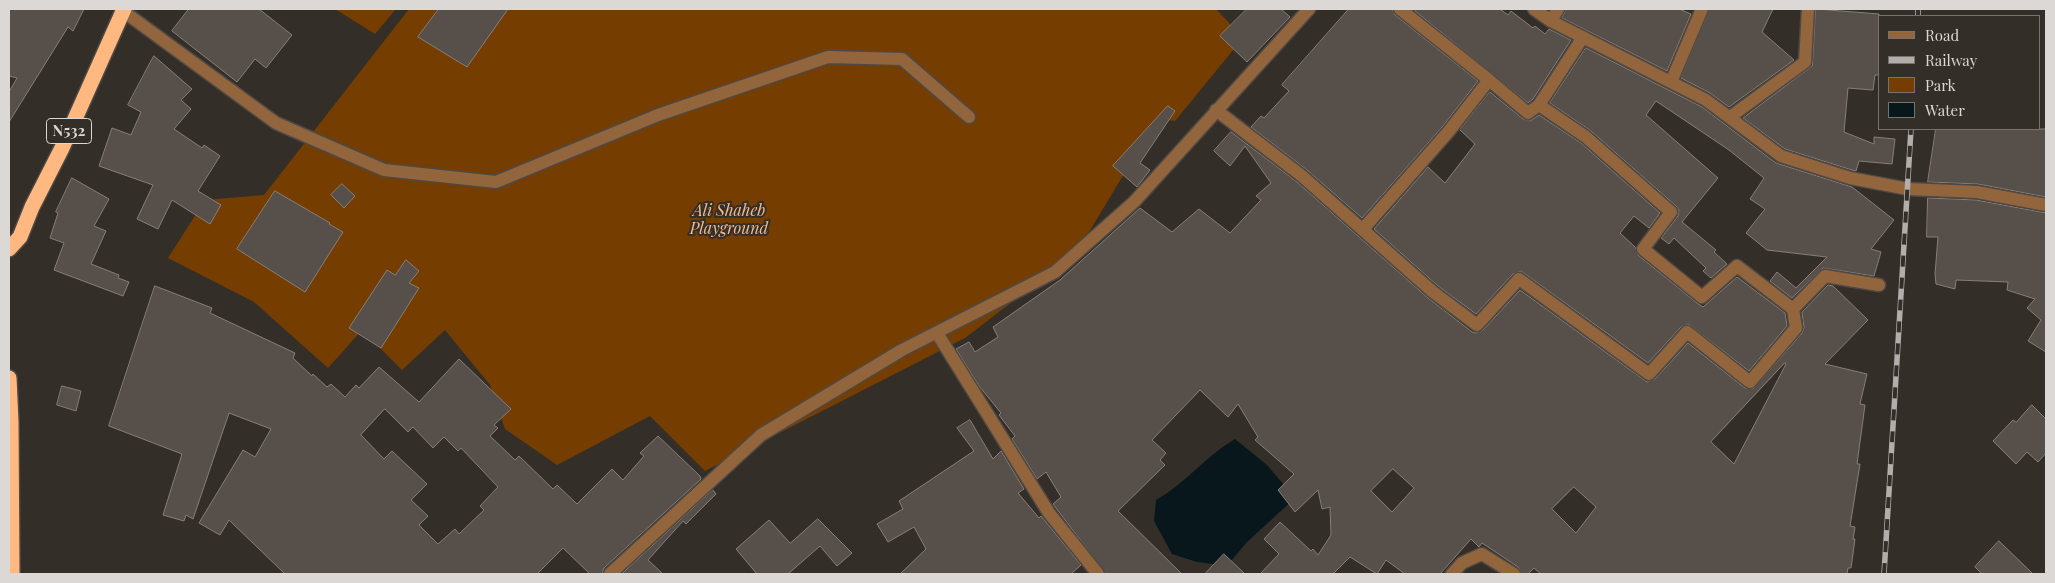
<!DOCTYPE html>
<style>
body{margin:0}
#map{position:relative;width:2055px;height:583px;overflow:hidden;background:#342e29;font-family:"Playfair Display",serif}
canvas{display:block}
.frame{position:absolute;inset:0;border:10px solid #dcd8d5;pointer-events:none}
.legend{position:absolute;left:1878px;top:15px;width:162px;height:115px;box-sizing:border-box;background:#342e29;border:1px solid #77726e;margin:0;padding:6px 9px;list-style:none;font-size:15px;color:#dcd8d5}
.legend li{display:flex;align-items:center;gap:10px;height:25px}
.legend b{width:25px;border:1px solid #77726e}
</style>
<div id="map">
<canvas width="2055" height="583"></canvas>
<div class="frame"></div>
<ul class="legend">
<li><b style="height:6px;background:#93653d"></b>Road</li>
<li><b style="height:6px;background:#b3aeab"></b>Railway</li>
<li><b style="height:14px;background:#753e00"></b>Park</li>
<li><b style="height:14px;background:#07171b"></b>Water</li>
</ul>
</div>
<script>
const g = document.querySelector('canvas').getContext('2d');
g.lineJoin = 'round';
function fillPath(path, color) {
  g.fillStyle = color;
  g.fill(path, 'evenodd');
}
function strokePath(path, color, width, dash) {
  g.strokeStyle = color;
  g.lineWidth = width;
  g.lineCap = dash ? 'butt' : 'round';
  g.setLineDash(dash || []);
  g.stroke(path);
}
function drawText(font, color, halo, rows, align = 'center') {
  g.font = font + ' "Playfair Display",serif';
  g.lineWidth = 4;
  g.setLineDash([]);
  g.textBaseline = 'middle';
  g.strokeStyle = halo;
  g.fillStyle = color;
  for (const [text, x, y, turn = 0] of rows) {
    g.save();
    g.translate(x, y);
    g.rotate((+turn || 0) * Math.PI / 180);
    g.textAlign = isNaN(turn) ? turn : align;
    if (halo) g.strokeText(text, 0, 0);
    g.fillText(text, 0, 0);
    g.restore();
  }
}
fillPath(new Path2D(`
 M335,9h61l-21,25z
 M409,9h807l15,16 3,24 -59,72 -18,-2 -80,133 -112,86 -260,133 -55,-55 -93,49 -52,-36 -15,-44 -45,-55 -43,40 -40,-40 -34,38 -74,-66 -86,-44 37,-58 59,-5z`), '#753e00');
fillPath(new Path2D(`
 M1235,439l32,26 28,33 -48,44 -20,24 -30,-4 -25,-8 -18,-33 2,-21c30,-17 50,-44 79,-61z`), '#07171b');
const building = new Path2D(`
 M9,9h75l-11,22 -5,-4 -59,95v-30l8,-14 -8,-2z
 M189,9h70l33,26 -26,33 -11,-9 -18,23 -65,-51z
 M439,9h69l-41,58 -49,-30z
 M1247,9h34l9,8 -43,45 -27,-26z
 M1349,9h43l3,6 83,66 -35,45 -81,92 -55,-48 -56,-43 10,-11 3,2 25,-27 -7,-6z
 M1417,9h83l8,6 3,-4 22,17 2,-2 10,8 4,-5 22,11 -38,59 -5,4 -113,-92z
 M1567,9h112l12,5 -24,57 -105,-53z
 M1710,9h63l-11,23 32,28 -65,47 -19,-14 -29,-15z
 M1816,9l63,5v61h-4l-2,15 -25,-2 -4,44 30,12v-7l21,2 -3,25 -33,-3 -3,10 -4,-1 -67,-21 -42,-31 69,-52z
 M1586,48l116,59 74,56 76,24 42,33 -23,29 10,3 -7,24 -51,-8 -31,30 -22,-17 7,-9 19,16 31,-31 -60,-7 -21,-17 19,-24 -15,-10 14,-21 -35,-28 -73,-49 -10,14 72,63 -36,44 34,28 -2,2 13,12 -16,14 -8,-7 3,-3 -32,-30 -5,6 -8,-6 17,-22 1,-6 -3,-4 -85,-75 -41,-28z
 M154,56l38,33 -11,11 10,9 -17,20 28,19 2,-3 16,11 -22,35 23,14 -11,19 -38,-24 -14,29 -21,-10 16,-34 -54,-19 13,-38 19,7 10,-23 -13,-7z
 M1490,92l33,27 7,2 9,-6 42,28 79,70 -11,15 -15,-12 -14,17 15,14 3,8 59,48 6,4 34,-30 48,36 2,13 -38,45 -61,-47 -7,3 -33,36 -127,-92 -8,3 -37,40 -38,-28 -64,-57 54,-62 17,16 30,-39 -15,-14z
 M1168,106l7,5 -35,52 10,7 -13,17 -24,-21z
 M1936,129h110v68l-68,-13 -50,-2z
 M1231,132l66,50 131,116 44,34 4,1 7,-3 37,-40 127,92 8,-3 33,-36 57,45 8,1 49,-56 2,-6 -2,-15 26,-27 5,1 35,34 -43,44 42,10 -7,30 5,1 -8,59h3l-10,62 5,1 -2,12h2l-4,29h-3l-1,6h-306l-7,-6 -6,6h-6l-4,-7 -36,-24 -3,4 -8,-8 -31,35h-35l-19,-14 -9,14 -27,-17 -17,17h-73l19,-20 -15,-15 16,-17 31,29 2,-2 5,6 13,-20 -1,-28 -8,2 -4,-19 -23,22 -17,-22 16,-16 -39,-34 3,-3 -20,-33 -10,13 -28,-27 -48,50 14,13 -6,7 5,5 -47,46 64,63h-76l-53,-70 8,-7 -15,-25 -9,7 -25,-40 3,-3 -16,-21 2,-2 -22,-27 -23,-37 13,-7 6,10 23,-15 -5,-10 67,-47 80,-72 32,24 27,-23 31,24 31,-33 -5,-4 15,-13 -26,-37 -15,20 -16,-15zM1785,363l1,1 -52,100 -23,-22zM1393,469l21,19 -22,24 -21,-21zM1574,487l22,20 -20,26 -24,-24z
 M72,178l37,21 -15,27 12,5 -15,33 28,11 -1,3 11,4 -6,14 -69,-26 10,-27 -14,-5 8,-25 -2,-1z
 M342,184l13,12 -11,12 -13,-13z
 M275,191l55,32 -1,1 14,8 -38,60 -68,-43z
 M1928,198l48,2 70,13v139l-18,-11 13,-21 -14,-12 8,-9 -28,-9 1,-8 -52,-2 -1,9 -19,-5 -1,-10 3,-37h-11z
 M406,260l13,11 -10,12 10,5 -38,60 -32,-20 38,-58 8,5z
 M155,286l57,22 -2,5 85,40 -2,5 19,18 1,-2 14,13 4,-3 14,13 11,-12 3,3 20,-21 40,35 40,-43 52,50 -17,16 4,3 -8,8 25,24 4,-4 34,33 4,-4 20,19 35,-35 11,11 21,-24 -4,-3 18,-17 42,40 1,3 -97,89 -2,6h-12l-27,-26 -26,26h-252l-56,-54 -9,15 -21,-12 44,-73 12,7 16,-28 -42,-16 -36,106 -7,-4 -2,6 -21,-6 19,-61 -73,-28zM385,409l23,23 5,-5 20,21 11,-11 14,14 3,-3 37,39 -18,19 4,4 -25,24 -4,-5 -17,15 -19,-19 9,-9 -17,-16 16,-16 -35,-33 -8,8 -23,-24z
 M62,386l19,5 -5,20 -19,-6z
 M2032,405l14,14v34l-8,9 -11,-10 -11,12 -23,-23 20,-21 3,2z
 M970,420l23,39 8,-8 23,38 -6,4 21,25 2,-2 40,49 -10,9h-171l26,-25 -12,-22 -26,15 -11,-18 26,-15 -4,-8 75,-50 -17,-23z
 M713,490l3,4 -30,30 -3,-3 -35,39 15,14h-41z
 M818,519l34,34 -15,13 -17,-20 -32,28h-31l-21,-25 33,-29 21,23z
 M1999,541l34,33h-51l-7,-7z
 M1224,554l21,20h-40z`);
fillPath(building, '#564f4a');
strokePath(building, '#867f79', 1);
const minor = new Path2D(`
 M1534,9l17,12 155,79 75,56 69,22 58,11 69,3 69,13
 M123,11l153,112 108,47 112,12 162,-67 170,-58 74,2 67,58
 M1551,21l7,-12
 M1489,80l39,33 11,-8 47,32 85,75 -28,37 59,48 35,-31 56,43
 M1671,82l31,-73
 M1539,105l44,-68
 M1216,110l86,66 131,116 44,33 42,-46 130,95 38,-42 63,50 46,-54 -3,-19 32,-33 54,9
 M1730,117l75,-55 3,-53
 M1363,229l86,-98 40,-51 -89,-71
 M937,333l112,180 49,61
 M610,574l151,-139 141,-85 153,-78 79,-70 175,-193
 M1452,574l10,-11 20,-9 32,20`);
const highway = new Path2D(`
 M9,249l11,-12 12,-30 30,-59 62,-139
 M9,378l2,44 1,152`);
strokePath(minor, '#4f4945', 15);
strokePath(highway, '#4f4945', 18);
strokePath(minor, '#93653d', 12);
strokePath(highway, '#ffb980', 15);
const rail = new Path2D(`
 M1918,16v-7
 M1884,574l27,-445`);
strokePath(rail, '#b3aeab', 5.5);
strokePath(rail, '#342e29', 4, [11]);
for (const [x, y, w] of [
 [69,131,45]
]) {
  const box = new Path2D();
  box.roundRect(x - w / 2, y - 12.5, w, 25, 4);
  g.fillStyle = '#342e29';
  g.fill(box);
  strokePath(box, '#dcd8d5', 1);
}
drawText('bold 15px', '#dcd8d5', null, [
 ["N532",69,131]
]);
drawText('italic 16px', '#f4bb8c', '#342e29', [
 ["Ali Shaheb",729,211],
 ["Playground",729,229]
]);
</script>
